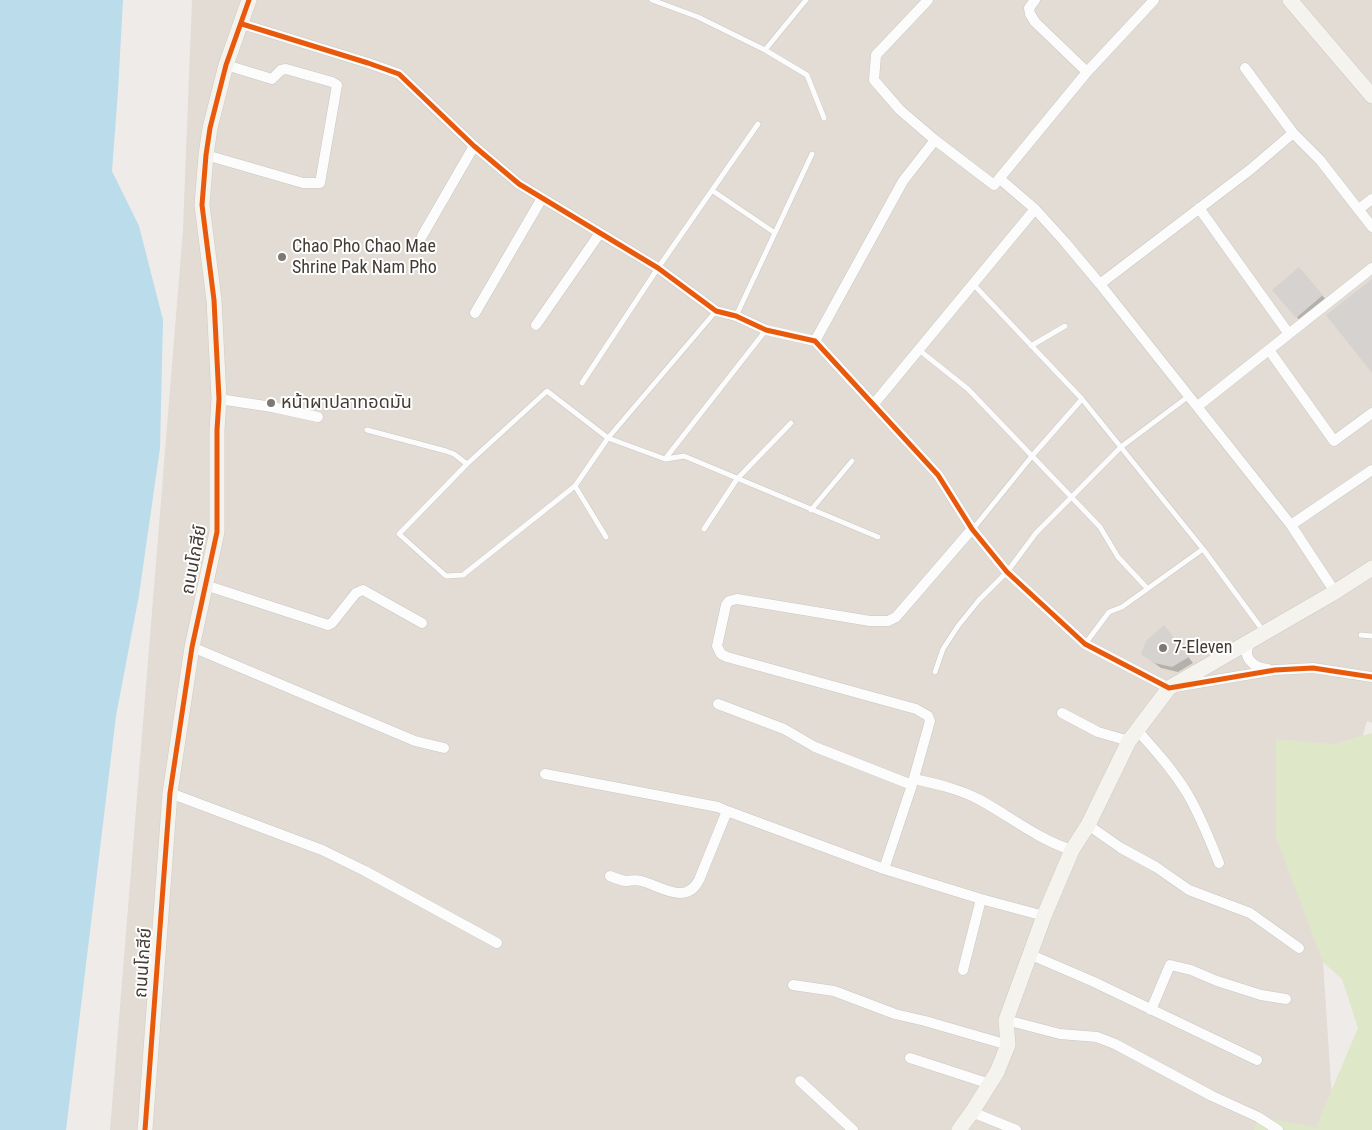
<!DOCTYPE html>
<meta charset="utf-8">
<style>
body{margin:0}
canvas{display:block;background:#eeebe8}
</style>
<canvas width="1372" height="1130"></canvas>
<script>
const g = document.querySelector('canvas').getContext('2d');
g.lineJoin = 'round';
function fillPath(path, color) {
  g.fillStyle = color;
  g.fill(path, 'evenodd');
}
function strokePath(path, color, width, dash) {
  g.strokeStyle = color;
  g.lineWidth = width;
  g.lineCap = dash ? 'butt' : 'round';
  g.setLineDash(dash || []);
  g.stroke(path);
}
function drawText(font, color, halo, rows, align = 'center') {
  g.font = font + ' "Roboto Condensed","Noto Sans Thai",sans-serif';
  g.lineWidth = 4;
  g.setLineDash([]);
  g.textBaseline = 'middle';
  g.strokeStyle = halo;
  g.fillStyle = color;
  for (const [text, x, y, turn = 0] of rows) {
    g.save();
    g.translate(x, y);
    g.rotate((+turn || 0) * Math.PI / 180);
    g.textAlign = isNaN(turn) ? turn : align;
    if (halo) g.strokeText(text, 0, 0);
    g.fillText(text, 0, 0);
    g.restore();
  }
}
fillPath(new Path2D(`
 M192,0h1180v723l-5,-2 -49,164 16,245h-1224l73,-901z`), '#e2dcd5');
fillPath(new Path2D(`
 M1372,733v397h-118l4,-13 58,10 42,-99 -16,-49 -19,-17 -47,-125v-98l57,5z`), '#dfe7c9');
fillPath(new Path2D(`
 M0,0h123l-5,91 -6,80 27,55 24,94 -3,128 -21,147 -23,121 -50,414h-66z`), '#bbdcea');
fillPath(new Path2D(`
 M1304,274l23,27 -25,22 -28,-33z
 M1164,626l29,37 -15,9 -17,-4 -19,-14z`), '#0003');
fillPath(new Path2D(`
 M1299,267l24,28 -27,23 -24,-28z
 M1372,279v94l-46,-58z
 M1164,625l25,32 -17,10 -18,-4 -13,-9 5,-13z`), '#d6d2cf');
const lane = new Path2D(`
 M652,0l46,17 67,33 42,25 17,43
 M765,50l41,-50
 M713,191l62,42
 M973,284l109,115 121,150 61,83
 M716,311l-108,127 -33,48 -112,89 -17,1 -47,-42 68,-70 80,-73 61,47 57,21 101,-129
 M736,316l76,-162
 M1031,346l34,-20
 M919,350l49,39 132,138 18,30 29,31
 M582,383l76,-115 100,-144
 M367,430l79,21 8,3 13,10
 M666,459l18,-3 194,81
 M575,486l31,51
 M811,510l41,-49
 M704,529l33,-50 54,-56
 M973,529l59,-73 50,-57
 M1361,635l11,1
 M1085,644l24,-32 13,-5 81,-58
 M935,672l8,-23 15,-23 21,-26 28,-28 29,-39 85,-86 68,-51`);
const street = new Path2D(`
 M928,0l-52,55 -2,25 26,30 35,30 59,45 93,-113 67,-72
 M1035,0l-6,8 1,6 5,8 52,50
 M242,24l126,39 31,11 75,72 45,38 139,84 58,43 20,5 30,14 49,11 123,134 34,54 35,43 78,72 84,44 106,-18 38,-2 59,9
 M1245,68l48,65
 M206,155l97,28h17l17,-98 -5,-3 -46,-13 -5,1 -9,9 -46,-14
 M1000,179l35,30 29,32 36,43 191,241 44,67
 M1199,208l90,126
 M1359,209l13,-10
 M422,236l52,-90
 M1100,284l151,-115 42,-36 27,27 52,67
 M475,313l67,-115
 M536,325l64,-92
 M815,341l88,-160 32,-41
 M1269,350l65,91 38,-28
 M219,399l53,8 46,10
 M873,405l162,-196
 M1198,406l174,-138
 M1291,525l81,-55
 M205,585l123,40 4,-2 24,-30 7,-3 59,33
 M1251,641c-11,15 2,27 17,28
 M192,647l223,94 29,7
 M718,704l66,25 31,18 23,9 74,29
 M1062,713l36,19 31,9
 M1137,730c18,20 36,40 50,63 13,22 23,47 32,70
 M545,774l173,33 9,4 157,58 97,30 63,17
 M914,779c23,5 45,10 66,21 31,17 59,40 92,50
 M170,793l152,57 43,21 132,72
 M1088,825l33,23 35,19 33,23 61,23 49,35
 M884,869l28,-84 18,-64 -2,-5 -12,-7 -189,-52 -6,-3 -4,-8 9,-41 3,-4 8,-2 133,22h18l8,-4 76,-88
 M610,876c5,2 10,4 15,5 6,0 10,-2 16,0 20,5 45,25 58,-1l28,-69
 M1029,954l65,28 163,78
 M963,970l18,-71
 M793,985l41,6 61,23 30,7 83,24
 M1151,1010l19,-45 21,5 26,11 44,14 25,4
 M1006,1020l54,14 37,3 18,7 97,52 46,21 20,13
 M910,1058l80,26
 M800,1081l53,49
 M972,1112l44,18`);
const secondary = new Path2D(`
 M1290,0l82,96
 M145,1130l25,-337 22,-146 25,-115v-102l2,-31 -5,-99 -12,-95 4,-50 4,-27 16,-63 23,-65
 M959,1130l13,-18 25,-40 11,-27 -2,-25 38,-104 28,-66 16,-25 41,-84 40,-53 166,-96 37,-24`);
strokePath(lane, '#cac7c4', 6);
strokePath(street, '#cac7c4', 11);
strokePath(secondary, '#cfcac2', 16);
strokePath(lane, '#fcfcfc', 5);
strokePath(street, '#fcfcfc', 10);
strokePath(secondary, '#f5f3ee', 15);
strokePath(new Path2D(`
 M242,24l126,39 31,11 75,72 45,38 139,84 58,43 20,5 30,14 49,11 123,134 34,54 35,43 78,72 84,44 106,-18 38,-2 59,9
 M145,1130l25,-337 22,-146 25,-115v-102l2,-31 -5,-99 -12,-95 4,-50 4,-27 16,-63 23,-65`), '#e8590c', 5);
for (const [x, y, r, color] of [
 [282,257,5,"#7f7974"],
 [271,403,5,"#7f7974"],
 [1163,648,5,"#7f7974"]
]) {
  const dot = new Path2D();
  dot.arc(x, y, r, 0, 2 * Math.PI);
  g.fillStyle = color;
  g.fill(dot);
  strokePath(dot, '#fff', 2);
}
drawText('18px', '#433c35', '#fff', [
 ["Chao Pho Chao Mae",292,247],
 ["Shrine Pak Nam Pho",292,268],
 ["หน้าผาปลาทอดมัน",281,403],
 ["7-Eleven",1173,648]
], 'left');
drawText('18px', '#433c35', '#fff', [
 ["ถนนโกสีย์",195,560,-79],
 ["ถนนโกสีย์",144,963,-86]
]);
</script>
